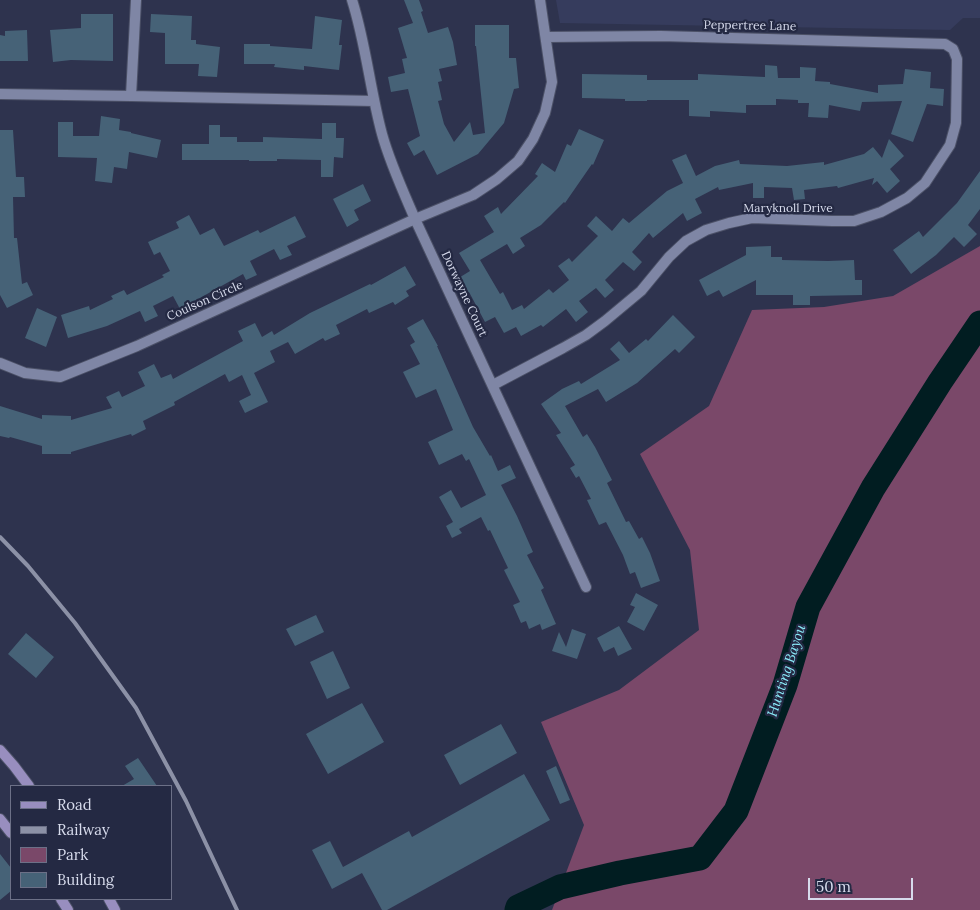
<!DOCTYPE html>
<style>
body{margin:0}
#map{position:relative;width:980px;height:910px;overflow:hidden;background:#2e334e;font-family:Lora,serif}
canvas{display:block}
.legend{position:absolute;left:10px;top:785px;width:162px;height:115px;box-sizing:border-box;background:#242943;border:1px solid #6c7087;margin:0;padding:6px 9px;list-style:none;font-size:15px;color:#d7dbec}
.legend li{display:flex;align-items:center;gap:10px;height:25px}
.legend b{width:25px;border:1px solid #6c7087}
.scale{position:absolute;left:808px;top:878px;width:105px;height:22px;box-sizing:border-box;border:2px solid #d7dbec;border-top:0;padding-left:6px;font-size:15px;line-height:18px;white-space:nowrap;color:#d7dbec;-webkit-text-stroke:4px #242943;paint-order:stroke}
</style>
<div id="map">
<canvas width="980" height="910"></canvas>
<ul class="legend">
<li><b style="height:6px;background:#988ebf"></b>Road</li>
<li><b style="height:6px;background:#8c91a6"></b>Railway</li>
<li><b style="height:14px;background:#7a4869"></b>Park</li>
<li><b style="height:14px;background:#466277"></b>Building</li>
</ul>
<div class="scale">50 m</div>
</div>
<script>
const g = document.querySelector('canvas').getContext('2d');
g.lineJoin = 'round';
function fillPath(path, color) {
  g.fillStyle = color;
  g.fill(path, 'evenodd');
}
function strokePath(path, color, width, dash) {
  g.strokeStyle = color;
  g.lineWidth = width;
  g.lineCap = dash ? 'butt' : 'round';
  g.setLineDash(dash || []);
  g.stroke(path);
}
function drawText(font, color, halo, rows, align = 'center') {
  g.font = font + ' Lora,serif';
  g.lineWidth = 4.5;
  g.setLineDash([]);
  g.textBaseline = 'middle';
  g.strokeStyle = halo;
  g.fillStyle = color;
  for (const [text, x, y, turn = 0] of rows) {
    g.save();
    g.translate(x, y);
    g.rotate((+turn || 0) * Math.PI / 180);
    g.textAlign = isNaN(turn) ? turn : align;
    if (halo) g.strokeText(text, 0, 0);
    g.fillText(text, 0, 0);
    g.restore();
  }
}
fillPath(new Path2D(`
 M556,0h424v18h-17l-13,12 -390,-7z`), '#363c5d');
fillPath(new Path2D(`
 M980,246v664h-428l32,-85 -43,-103 78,-32 80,-60 -9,-80 -50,-96 69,-48 43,-96 72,-3 69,-11z`), '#7a4869');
strokePath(new Path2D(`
 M517,910l1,-3 42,-20 60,-14 80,-15 36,-47 49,-126 23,-78 65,-119 67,-106 40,-59`), '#011d21', 25);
fillPath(new Path2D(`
 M404,0h15l4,11 -2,1 7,21 20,-6 5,15 4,23 -18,4 3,12 -4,1 4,18 -4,1 6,23 10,18 16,-20 3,13 12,-2 -9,-87h-1v-21h34v33h7l3,30 -5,1 -10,34 -26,31 -41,21 -13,-25 -10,6 -7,-13 13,-7 -12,-47 -17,3 -3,-15 17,-4 -3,-14 5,-1 -9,-30 15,-5z
 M81,14h32v47l-42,-1 -18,2 -3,-32 31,-2z
 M151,14l41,2 -1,24h5v4l24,3 -3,30 -19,-1 1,-12h-34v-31l-15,-1z
 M315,16l27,4 -3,25h3l-3,25 -35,-4v4l-30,-3 1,-3h-31v-20h26v2l42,3z
 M27,30l1,31h-28v-26l5,1v-5z
 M765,65l12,1 1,12h22v-11l16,1 -1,13 15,1v2l48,9v-8l25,-1 2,-15 26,3 -1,16 14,1 -1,17 -16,-2 -14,38 -22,-8 11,-33 -40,1 -2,9 -31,-6 -1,13 -20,-1 1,-14h-11v-3l-22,-1v6h-30v8l-36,-2v6l-21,-1v-16h-42v1h-22v-2l-43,-1v-24l65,1v5h51v-6l67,3z
 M101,116l19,3 -1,11 12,2v1l30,7 -4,18 -28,-6 -2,17 -13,-2 -2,16 -17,-2 2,-23 -39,-1v-35h15v14h26z
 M322,123h14v15h8l-1,20 -9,-1 -1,20h-12v-17l-44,-1v2h-28v-1h-67v-16h27v-19h11v12h17v5h26v-5l59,2z
 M579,129l25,11 -11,25 -1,-1 -27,39 -1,-1 -23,23 -21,13 5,8 -12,8 -6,-10 -27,16 20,34 3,-2 9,18 10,-5 2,4 25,-20 4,4 16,-13 -11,-14 11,-8 3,4 26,-26 -11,-10 9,-10 16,15 11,-13 6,5 38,-32 16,-8 -11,-23 14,-6 10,22 19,-10 24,-6 1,4 47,2 37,-4v3l40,-11 9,-7 9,11 7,-19 15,17 -14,13 10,12 -13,12 -10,-12 -5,4 2,-7 -36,10 -1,-2 -33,4 1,9 -11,1 -2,-12 -28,-1v11h-11v-15l-34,7 -1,-3 -23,12 7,14 -15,8 -4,-8 -30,25 -4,-5 -17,19 10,10 -8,9 -11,-9 -18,18 9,10 -9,8 -9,-10 -17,13 9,11 -12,10 -10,-13 -23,18 -2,-2 -20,11 -5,-9 -12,6 -9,-16 -10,5 -16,-30 -3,2 -9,-15 13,-8 -11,-18 35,-21 -10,-16 14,-9 3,7 37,-38 -3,-2 7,-11 13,9 12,-28 4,2z
 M0,130h13l3,47h8l1,20h-12l1,41h3l5,46 5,-2 6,13 -26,13 -7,-13z
 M980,171v38l-12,16 9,9 -13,13 -10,-10 -18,18 -25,19 -18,-24 26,-19 4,6 34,-34z
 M363,184l8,17 -17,9 5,10 -12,7 -14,-28z
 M189,215l11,20 14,-7 10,18 34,-16 2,3 35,-17 11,21 -19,9 5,9 -12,5 -6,-11 -24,12 7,14 -11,5 -3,-6 -63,35 -7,-13 -20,10 5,10 -13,6 -5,-11 -33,15 -39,12 -7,-23 28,-9 1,4 23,-11 -2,-3 13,-6 3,5 37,-18 -2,-2 8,-4 -10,-19 -6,3 -6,-13 31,-14 -3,-6z
 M771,246v11h11v3l46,1 26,-1 1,20h7v15l-52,1v9h-17v-10h-37v-15l-33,17 -4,-7 -12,6 -8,-16 47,-25v-8z
 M405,266l11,19 -10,6 3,5 -14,9 -2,-3 -24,11 -2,-4 -31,16 4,9 -15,7 -2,-3 -28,16 -7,-12 -18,9 5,11 -21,11 14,29 -23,11 -6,-12 12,-6 -9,-20 -13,7 -4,-8 -51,28 1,3 -32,16 3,8 -14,7 -1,-2 -60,18v2h-29v-8l-32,-9 -1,1 -9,-2v-30l42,13v-4l29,1v4l41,-12 -6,-11 13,-6 3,6 23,-11 -7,-14 16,-8 7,14 10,-4 2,5 70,-38 -5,-10 17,-8 7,14 10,-6 2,4 36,-22 60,-29 1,1z
 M37,308l20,9 -11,30 -21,-9z
 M673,315l22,22 -16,16 -4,-4 -38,34 -31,19 -8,-13 -33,17 18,31 4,-3 8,13 17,33 -5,3 19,39 3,-1 10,18 3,-2 8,16 10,28 -19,7 -6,-16 -5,2 -7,-19 -17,-33 -7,3 -12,-25 4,-1 -12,-23 -3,2 -6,-10 5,-3 -19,-30 5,-2 -20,-29 21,-15 17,-8 2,3 39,-24 -10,-11 9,-8 10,12 17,-14 2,2z
 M423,319l15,27h-1l36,81 17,29 1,-1 7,16 12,-6 6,13 -15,7 16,31 16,36 -6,3 17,33 -3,2 15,34 -14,6 -2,-6 -11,5 -3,-8 -5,2 -8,-18 7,-3 -16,-32 4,-2 -18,-38 -2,1 -7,-14 -22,12 3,4 -10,5 -6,-12 7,-4 -14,-25 12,-7 10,18 25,-13 -17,-36 -3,2 -4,-7 -23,11 -11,-23 25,-12 -17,-41 -20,9 -13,-26 17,-8 -10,-19 5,-3 -8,-14z
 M636,593l22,12 -14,26 -17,-9 8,-15 -5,-2z
 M316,615l8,17 -29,14 -9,-17z
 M619,626l13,23 -14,7 -4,-9 -10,5 -7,-14z
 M572,629l14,5 -9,25 -25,-8 7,-19 7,15z
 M26,633l28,24 -18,21 -28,-24z
 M333,651l17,37 -23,11 -17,-37z
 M362,703l22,39 -56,32 -22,-40z
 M501,724l16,29 -57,32 -16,-30z
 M138,758l19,28h-35l12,-7 -9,-13z
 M556,766l14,34 -10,4 -14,-33z
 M524,774l26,46 -163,90h-5l-20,-37 -30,16 -20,-39 18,-9 13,26 66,-36 3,6z
 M0,854l11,14v23l-11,9z`), '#466277');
const street = new Path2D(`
 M352,0c14,44 18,90 30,134 8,29 21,57 33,85l171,368
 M0,94l131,2 243,5
 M131,96l5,-96
 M0,363l25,10 35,4 77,-31 278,-127 58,-24 24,-16 21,-18 15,-22 12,-26 7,-31 -12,-82
 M493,385l70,-37 23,-13 19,-14 36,-30 28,-34 17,-16 20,-11 23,-7 23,-5 80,3h22l27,-9 26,-14 18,-15 25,-38 6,-22 1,-64 -4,-10 -8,-5 -284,-8 -115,1`);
const secondary = new Path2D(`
 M0,750l14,16 15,20
 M0,819l11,14
 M61,899l7,11
 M109,899l6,11`);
strokePath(street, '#4c5167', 12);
strokePath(secondary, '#4c5167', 12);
strokePath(street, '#7f86a5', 10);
strokePath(secondary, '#988ebf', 10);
strokePath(new Path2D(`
 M0,537l28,29 47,57 61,85 50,93 51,109`), '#8c91a6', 4);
drawText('12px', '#d7dbec', '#242943', [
 ["Peppertree Lane",750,26,1],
 ["Maryknoll Drive",788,209],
 ["Dorwayne Court",464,294,65],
 ["Coulson Circle",205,301,-24]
]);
drawText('italic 14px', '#89e9f8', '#242943', [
 ["Hunting Bayou",787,671,-72]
]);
</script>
